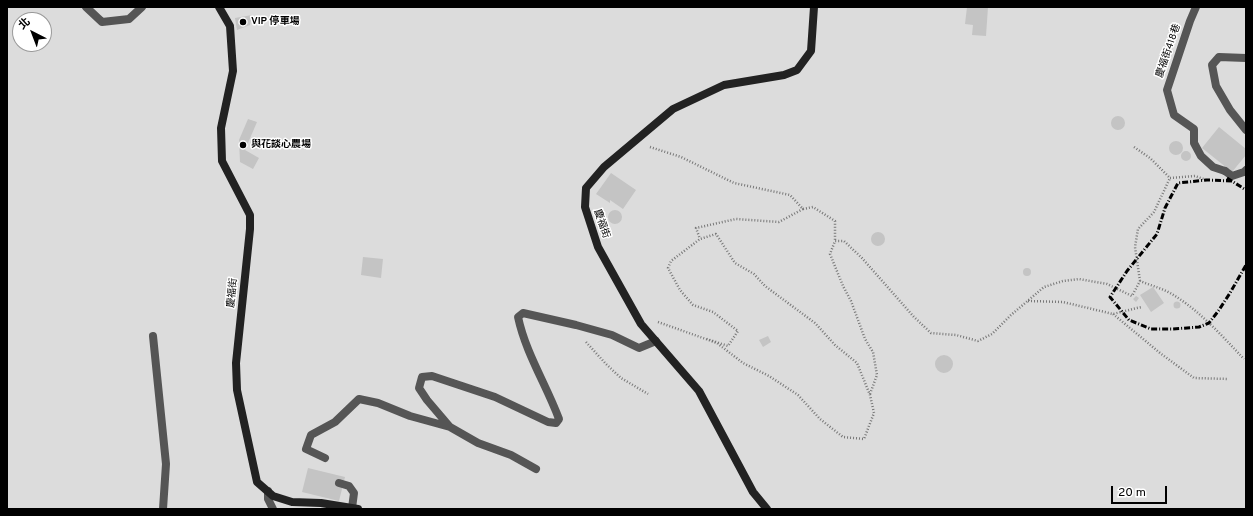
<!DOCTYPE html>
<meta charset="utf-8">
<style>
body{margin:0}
#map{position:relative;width:1253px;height:516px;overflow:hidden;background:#fff;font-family:Overpass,"Noto Sans TC",sans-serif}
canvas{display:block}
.frame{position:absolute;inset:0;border:8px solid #000;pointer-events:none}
.north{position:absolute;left:12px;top:12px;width:40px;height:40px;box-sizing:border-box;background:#fff;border:1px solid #999;border-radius:50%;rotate:318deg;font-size:11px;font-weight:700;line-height:16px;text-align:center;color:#000}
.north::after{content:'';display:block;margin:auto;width:14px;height:18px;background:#000;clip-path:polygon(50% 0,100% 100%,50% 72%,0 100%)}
.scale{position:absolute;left:1111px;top:486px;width:56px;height:18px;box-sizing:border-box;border:2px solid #000;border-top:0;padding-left:5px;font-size:12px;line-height:14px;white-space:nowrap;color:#000;-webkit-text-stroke:3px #fff;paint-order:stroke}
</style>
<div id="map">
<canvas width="1253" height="516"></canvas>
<div class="frame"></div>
<div class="north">北</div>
<div class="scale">20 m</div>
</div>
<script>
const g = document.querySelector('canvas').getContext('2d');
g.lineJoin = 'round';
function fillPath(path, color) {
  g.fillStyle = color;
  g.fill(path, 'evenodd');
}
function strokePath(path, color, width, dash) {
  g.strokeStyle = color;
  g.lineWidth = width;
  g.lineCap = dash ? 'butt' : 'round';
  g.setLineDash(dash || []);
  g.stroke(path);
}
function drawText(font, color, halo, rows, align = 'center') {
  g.font = font + ' Overpass,"Noto Sans TC",sans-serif';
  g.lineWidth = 3;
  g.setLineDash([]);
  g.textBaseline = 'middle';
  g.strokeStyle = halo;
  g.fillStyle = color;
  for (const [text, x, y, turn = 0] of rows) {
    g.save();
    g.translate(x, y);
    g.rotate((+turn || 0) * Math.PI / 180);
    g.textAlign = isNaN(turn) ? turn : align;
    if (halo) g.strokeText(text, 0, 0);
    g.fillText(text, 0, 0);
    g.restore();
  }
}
fillPath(new Path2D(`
 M7,7h1239v502h-1239zM20,20h24v24h-24z`), '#dcdcdc');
fillPath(new Path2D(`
 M967,7h21l-2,29 -14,-1 1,-10 -8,-1z
 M252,15l-2,10 -13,5 -2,-12z
 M1111 123a7 7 0 1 1 14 0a7 7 0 1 1-14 0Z
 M248,119l9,3 -12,28 14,8 -6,11 -13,-7 -1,-22z
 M1219,127l27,22v6l-14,17 -30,-24z
 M1169 148a7 7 0 1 1 14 0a7 7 0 1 1-14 0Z
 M1181 156a5 5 0 1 1 10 0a5 5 0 1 1-10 0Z
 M611,173l25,17 -13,19 -13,-9v3l-14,-9z
 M608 217a7 7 0 1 1 14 0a7 7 0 1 1-14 0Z
 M871 239a7 7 0 1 1 14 0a7 7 0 1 1-14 0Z
 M363,257l20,2 -2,19 -20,-3z
 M1023 272a4 4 0 1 1 8 0a4 4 0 1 1-8 0Z
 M1153,287l11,16 -13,9 -11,-17z
 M1136,296l3,2 -3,4 -3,-3z
 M1173.5 305a3.5 3.5 0 1 1 7 0a3.5 3.5 0 1 1-7 0Z
 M768,336l3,6 -8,5 -4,-7z
 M935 364a9 9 0 1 1 18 0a9 9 0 1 1-18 0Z
 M308,468l37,9 -6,24 -37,-9z`), '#c4c4c4');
strokePath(new Path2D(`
 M650,147l31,10 53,26 56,12 13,14 -24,13 -43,-3 -40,9 4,11
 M1134,147l16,11 20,20
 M1170,178l25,-2 11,4
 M803,209l10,-2 22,14v20
 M1140,281l-5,-34 3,-18 16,-17 16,-34
 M1028,301l35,1 50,12 24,-6 5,-1
 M1113,314l47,39 34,25 34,1
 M658,322l59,21 26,20 26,13 29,19 22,24 23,18 21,2 10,-26 -4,-18 -13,-32 -22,-18 -20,-22 -50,-37 -11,-12 -19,-11 -19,-29 -16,5 -29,22 -3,7 12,22 13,15 20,7 25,19 -10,15 -21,-7
 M586,342l20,22 15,14 27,16
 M870,394l7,-19 -4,-23 -8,-13 -14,-38 -8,-15 -13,-32 5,-13h9l18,17 52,59 17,16 25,2 22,6 14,-7 19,-19 33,-28 19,-6 16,-2 28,5 25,12 8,-15c12,5 25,8 35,15 26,16 48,41 69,63`), '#777', 2.5, [1, 2]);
strokePath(new Path2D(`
 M1246,58l-27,-1 -7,8 4,21 14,24 16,20
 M1225,171l7,5 12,-4 2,-2
 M450,427l-23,-27 -8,-12 3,-11 10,-1 63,21 53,25 8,1 3,-4c-13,-35 -33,-65 -41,-102l5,-4 53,12 36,10 27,13 17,-7
 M325,458l-19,-9 5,-14 24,-13 24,-23 19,4 32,13 40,11 28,16 33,12 25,14
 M339,483l10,3 5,7 -2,15`), '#555', 8);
strokePath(new Path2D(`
 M86,7l16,15 27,-3 13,-12
 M1196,7l-6,14 -23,69 7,25 20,14v14l7,13 12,11 12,4
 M153,336l13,128 -3,45
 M268,491v8l5,10`), '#555', 8);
strokePath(new Path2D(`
 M219,7l11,19 3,45 -12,57 1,33 28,54v14l-14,134 1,27 20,92 16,14 19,6 29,1 37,6
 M767,509l-14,-17 -54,-101 -58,-67 -43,-77 -13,-40 1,-19 18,-21 69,-58 51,-24 60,-10 13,-5 14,-19 3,-44`), '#222', 8);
strokePath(new Path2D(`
 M1227,178l19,12
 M1232,181l-25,-1 -29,3 -13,25 -8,26 -30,37 -17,26 19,23 22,9h22l26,-2 10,-4 10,-13 11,-17 16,-28`), '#000', 3, [6, 2, 1, 2]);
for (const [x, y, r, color] of [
 [243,22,4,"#000"],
 [243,145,4,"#000"]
]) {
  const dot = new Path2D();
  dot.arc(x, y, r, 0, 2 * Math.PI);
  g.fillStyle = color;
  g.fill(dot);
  strokePath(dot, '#fff', 1.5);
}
drawText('bold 10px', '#000', '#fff', [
 ["VIP 停車場",251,22],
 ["與花談心農場",251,145]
], 'left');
drawText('10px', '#000', '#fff', [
 ["慶福街418巷",1169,51,-71],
 ["慶福街",601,224,71],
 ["慶福街",233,293,-84]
]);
</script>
